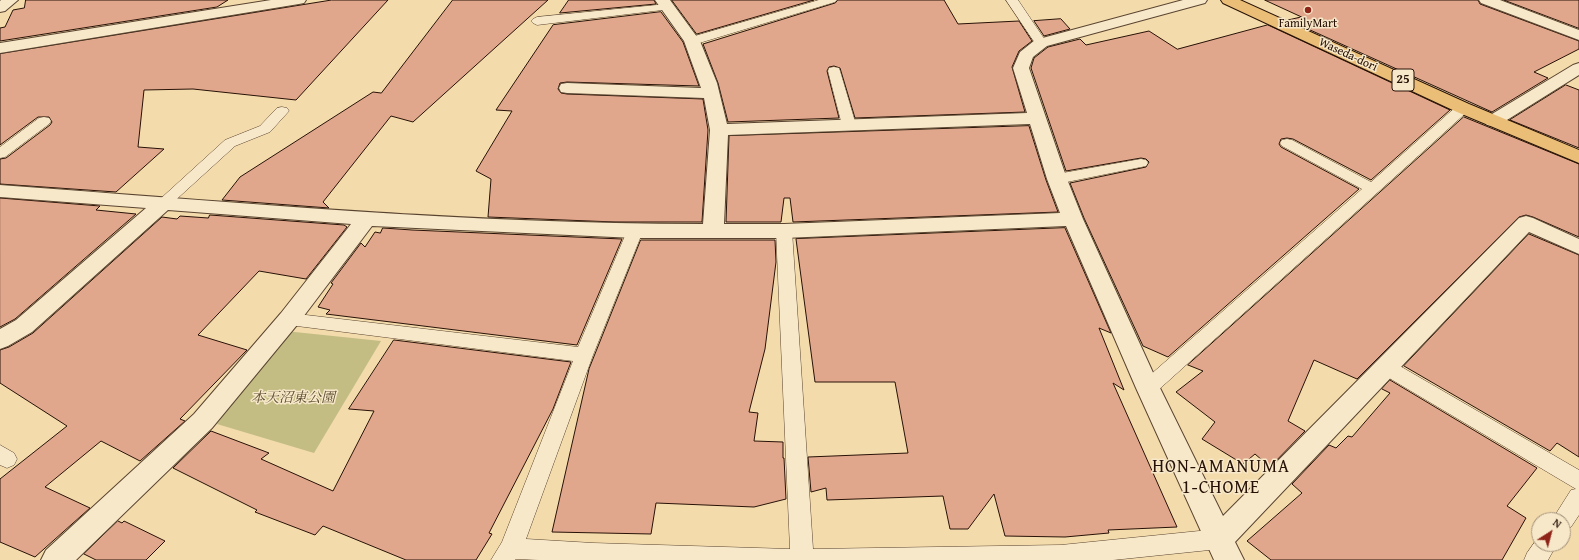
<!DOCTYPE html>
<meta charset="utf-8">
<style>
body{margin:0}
#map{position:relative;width:1579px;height:560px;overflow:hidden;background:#f3dbac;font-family:"Gentium Book Plus",serif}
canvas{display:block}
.north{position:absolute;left:1531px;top:512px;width:40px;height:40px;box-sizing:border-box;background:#f7e8c9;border:1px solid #a4927b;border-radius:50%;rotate:36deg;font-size:11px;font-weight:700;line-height:16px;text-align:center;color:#271106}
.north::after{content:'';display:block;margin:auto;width:14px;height:18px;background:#8f2418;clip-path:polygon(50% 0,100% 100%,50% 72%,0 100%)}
</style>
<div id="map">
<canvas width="1579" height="560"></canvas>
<div class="north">N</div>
</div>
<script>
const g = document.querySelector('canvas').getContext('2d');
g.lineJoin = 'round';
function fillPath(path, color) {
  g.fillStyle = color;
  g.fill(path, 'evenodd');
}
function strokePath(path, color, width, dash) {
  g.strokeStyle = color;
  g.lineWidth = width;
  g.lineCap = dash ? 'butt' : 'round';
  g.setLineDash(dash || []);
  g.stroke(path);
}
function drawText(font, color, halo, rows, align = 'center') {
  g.font = font + ' "Gentium Book Plus","Noto Serif JP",serif';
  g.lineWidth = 3;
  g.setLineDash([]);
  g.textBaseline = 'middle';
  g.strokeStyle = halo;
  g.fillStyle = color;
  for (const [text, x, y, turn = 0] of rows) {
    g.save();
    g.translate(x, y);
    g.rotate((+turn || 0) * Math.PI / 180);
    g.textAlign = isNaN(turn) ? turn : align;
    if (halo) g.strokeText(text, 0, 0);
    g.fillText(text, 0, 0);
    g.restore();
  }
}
fillPath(new Path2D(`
 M285,331l96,10 -67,112 -97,-29z`), '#c3bd84');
const building = new Path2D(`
 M26,0h202l-11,7 -217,34v-13l5,-1 8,-17 11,-2z
 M332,0h56l-92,100 -103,-11 -49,1 -6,57 26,2 -48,43 -116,-8v-25l6,-1 44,-33 2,-3 -3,-5h-11l-38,28v-91z
 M453,0h95l-135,122 -22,-6 -68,86 6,6 -107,-8 18,-23 133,-85 8,1z
 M569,0h85l2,4 -96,9z
 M672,0h142l-117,34z
 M838,0h106l14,24 61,-3 13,20 -13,10 -7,16 13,45 -170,6 -15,-50 -6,-2 -5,1 -2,4 12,47 -111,4 -10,-39 -15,-39 132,-41z
 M1265,0h213l2,4 99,37v8l-45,23 14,6 -56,34 -204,-92 13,-3z
 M1504,0h75v28z
 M661,12l22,30 16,44 -132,-4 -7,1 -2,6 3,4 6,1 136,5 5,31 -6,92h-87l-127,-5 3,-38 -15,-8 36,-60 -16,-1 57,-85z
 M1061,19l9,10 -26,7 -10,-15z
 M1268,25l182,85 -79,70 -78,-41 -6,-1 -6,1 -2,5 2,3 78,42 -191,168 -25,-11 -59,-128 -14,-35 76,-16 3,-5 -3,-3 -5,-1 -75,13 -35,-103 3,-10 14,-11 32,-8 6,6 63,-14 28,18z
 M1566,85l13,5v58l-69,-28z
 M1464,117l115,47v73l-46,-20 -7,-2 -7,2 -162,162 -43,-19 -26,61 17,10 -35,36 -15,-13 -12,10 -41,-25 13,-17 -39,-30 27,-21 -15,-6z
 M1029,126l17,54 12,32 -265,10 -3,-24h-6l-3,24h-55l3,-86z
 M0,198l100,8 -4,4 40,4 -121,105 -15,8z
 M210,215l134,10 3,2 -41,52 -47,-8 -61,64 49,15 -67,69 5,2 -45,40 -39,-20 -56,46 45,21 -36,32 -19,17 -35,-15v-63l67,-53 -67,-43v-33l9,-3 24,-14 129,-116 15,2 3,-3 28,2z
 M383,228l29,2 210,9 -45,106 -251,-31 4,-4 -12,-3 15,-23 -2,-1 30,-40 4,4 10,-15 5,1z
 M1065,228l46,105 -12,-5 25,62 -11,-7 64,144 -69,3 1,3 -44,4 -60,-1 -11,-42 -26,35h-18l-7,-33 -116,4 -1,-12 -15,4 -3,-35 100,-4 -13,-71h-80l-19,-143z
 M1529,234l50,21v202l-22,-14 -7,8 -146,-85z
 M641,240h134l1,22 -11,87 -16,63 9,1 -4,28 29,1v16h1l2,41 -32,8 -98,-4 -5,31 -99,-2 37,-163z
 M394,340l177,22 -18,47 -64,124 3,1 -16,26h-70l-83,-34 -8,9 -60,-23 2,-2 -84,-42 38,-37 58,22 -8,6 72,32 41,-80 -25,-2z
 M1390,380l147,88 -30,38 19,12 -24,42h-231l-24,-19 55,-48 -10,-9 37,-39 7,3 12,-12 4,1 38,-44 -8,-4z
 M118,521l4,2 2,-2 41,20 -19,19h-50l-12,-6z`);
fillPath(building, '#e1a78c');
strokePath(building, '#271106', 1);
const service = new Path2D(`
 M819,0h18l-2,2 -139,42h-8l-2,-3 2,-3z
 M1006,0h12l29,43 -2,3h-8z
 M667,4l4,1 2,2 -2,2 -134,16 -4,-2 -2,-2 2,-2 4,-2z
 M834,67l5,1 1,3 16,54 -2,3 -5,1 -5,-1 -2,-3 -14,-54 1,-3z
 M1463,104l5,1 2,3 -2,3 -313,282 -7,3 -7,-3 -3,-5 3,-5 221,-194 -80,-43 -2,-3 2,-3 5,-1 5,1 79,42 87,-77z
 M282,107l5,1 2,3 -19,21 -35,14 -67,61 -5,2 -5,-2 -3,-3 3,-3 67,-61 35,-14 17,-18z
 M44,117l5,1 2,3 -2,3 -44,33 -5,1v-11l39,-29z
 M1141,159l5,1 2,3 -2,3 -89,18 -5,-2 -2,-3 2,-3 5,-2z
 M635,226l6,1 2,4 -50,124 -67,184 67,4 197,6 -14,-318 2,-4 6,-1 6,1 2,4 21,318 248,-4 158,-16 8,3 3,7 -3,7 -8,3 -106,11h-574l-23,-1 -1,1h-24l11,-18 71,-181 -284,-36 -6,-1 -3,-5 3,-5 6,-1 289,34 49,-116 2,-4z
 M1386,360l7,2 186,108v45l-8,12 -8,3v-10h-11l19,-30 5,-1 -197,-117 -2,-5 2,-5z
 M0,445l14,8 3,6 -3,6 -7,3 -7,-3z
 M1539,536v8h18l-9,16h-24l3,-7z`);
const minor = new Path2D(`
 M1,0h17l-13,11 -5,1v-11z
 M271,0h35l-2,3 -5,1 -299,49v-10z
 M655,0h15l30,41 17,42 10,41 300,-11 -14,-45 7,-16 15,-12 148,-40h24l-2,3 -158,43 -14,11 -4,11 38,111 16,40 77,169 63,128 296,-298 7,-2 7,2 46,21v15l-50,-22 -294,310 9,18h-30l-78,-172 -70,-162 -282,12h-149l-263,-12 -75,99 -85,103 -136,132h-35l5,-10 148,-136 87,-101 70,-89 -183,-14 -136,122 -24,14 -8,3v-20l16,-9 130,-112 -146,-11v-12c234,17 468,39 703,39l7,-94 -6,-32 -137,-5 -6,-1 -2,-4 2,-4 6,-1 134,5 -17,-47zM1030,124l17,55 13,34 -276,11h-60l4,-89z
 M1479,0h21l79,30v10l-98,-37z
 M1579,63v12l-80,50 -6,1 -6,-1 -3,-4 3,-4 86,-52z`);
const primary = new Path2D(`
 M1221,0h19l229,104 110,46v13l-122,-51 -234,-109z`);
strokePath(service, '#5a4430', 1);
strokePath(minor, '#5a4430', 2);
strokePath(primary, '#271106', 2);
fillPath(service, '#f7e8c9');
fillPath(minor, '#f7e8c9');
fillPath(primary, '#eabe76');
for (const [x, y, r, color] of [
 [1308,10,4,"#8f2418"]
]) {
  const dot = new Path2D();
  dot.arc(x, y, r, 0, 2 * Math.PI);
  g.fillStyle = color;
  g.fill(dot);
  strokePath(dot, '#f7e8c9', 1.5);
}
drawText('12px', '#271106', '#f7e8c9', [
 ["FamilyMart",1308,24]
]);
drawText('12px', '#271106', '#f7e8c9', [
 ["Waseda-dori",1348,55,25]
]);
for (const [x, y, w] of [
 [1403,80,22]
]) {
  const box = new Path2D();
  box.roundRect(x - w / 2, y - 11, w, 22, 3);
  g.fillStyle = '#f7e8c9';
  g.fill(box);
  strokePath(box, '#271106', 1);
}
drawText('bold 13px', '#271106', null, [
 ["25",1403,80]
]);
drawText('italic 14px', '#5e4d32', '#f7e8c9', [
 ["本天沼東公園",293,398]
]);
g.letterSpacing = '1px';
drawText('18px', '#271106', '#f7e8c9', [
 ["HON-AMANUMA",1221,467],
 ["1-CHOME",1221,488]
]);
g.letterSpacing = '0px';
</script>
